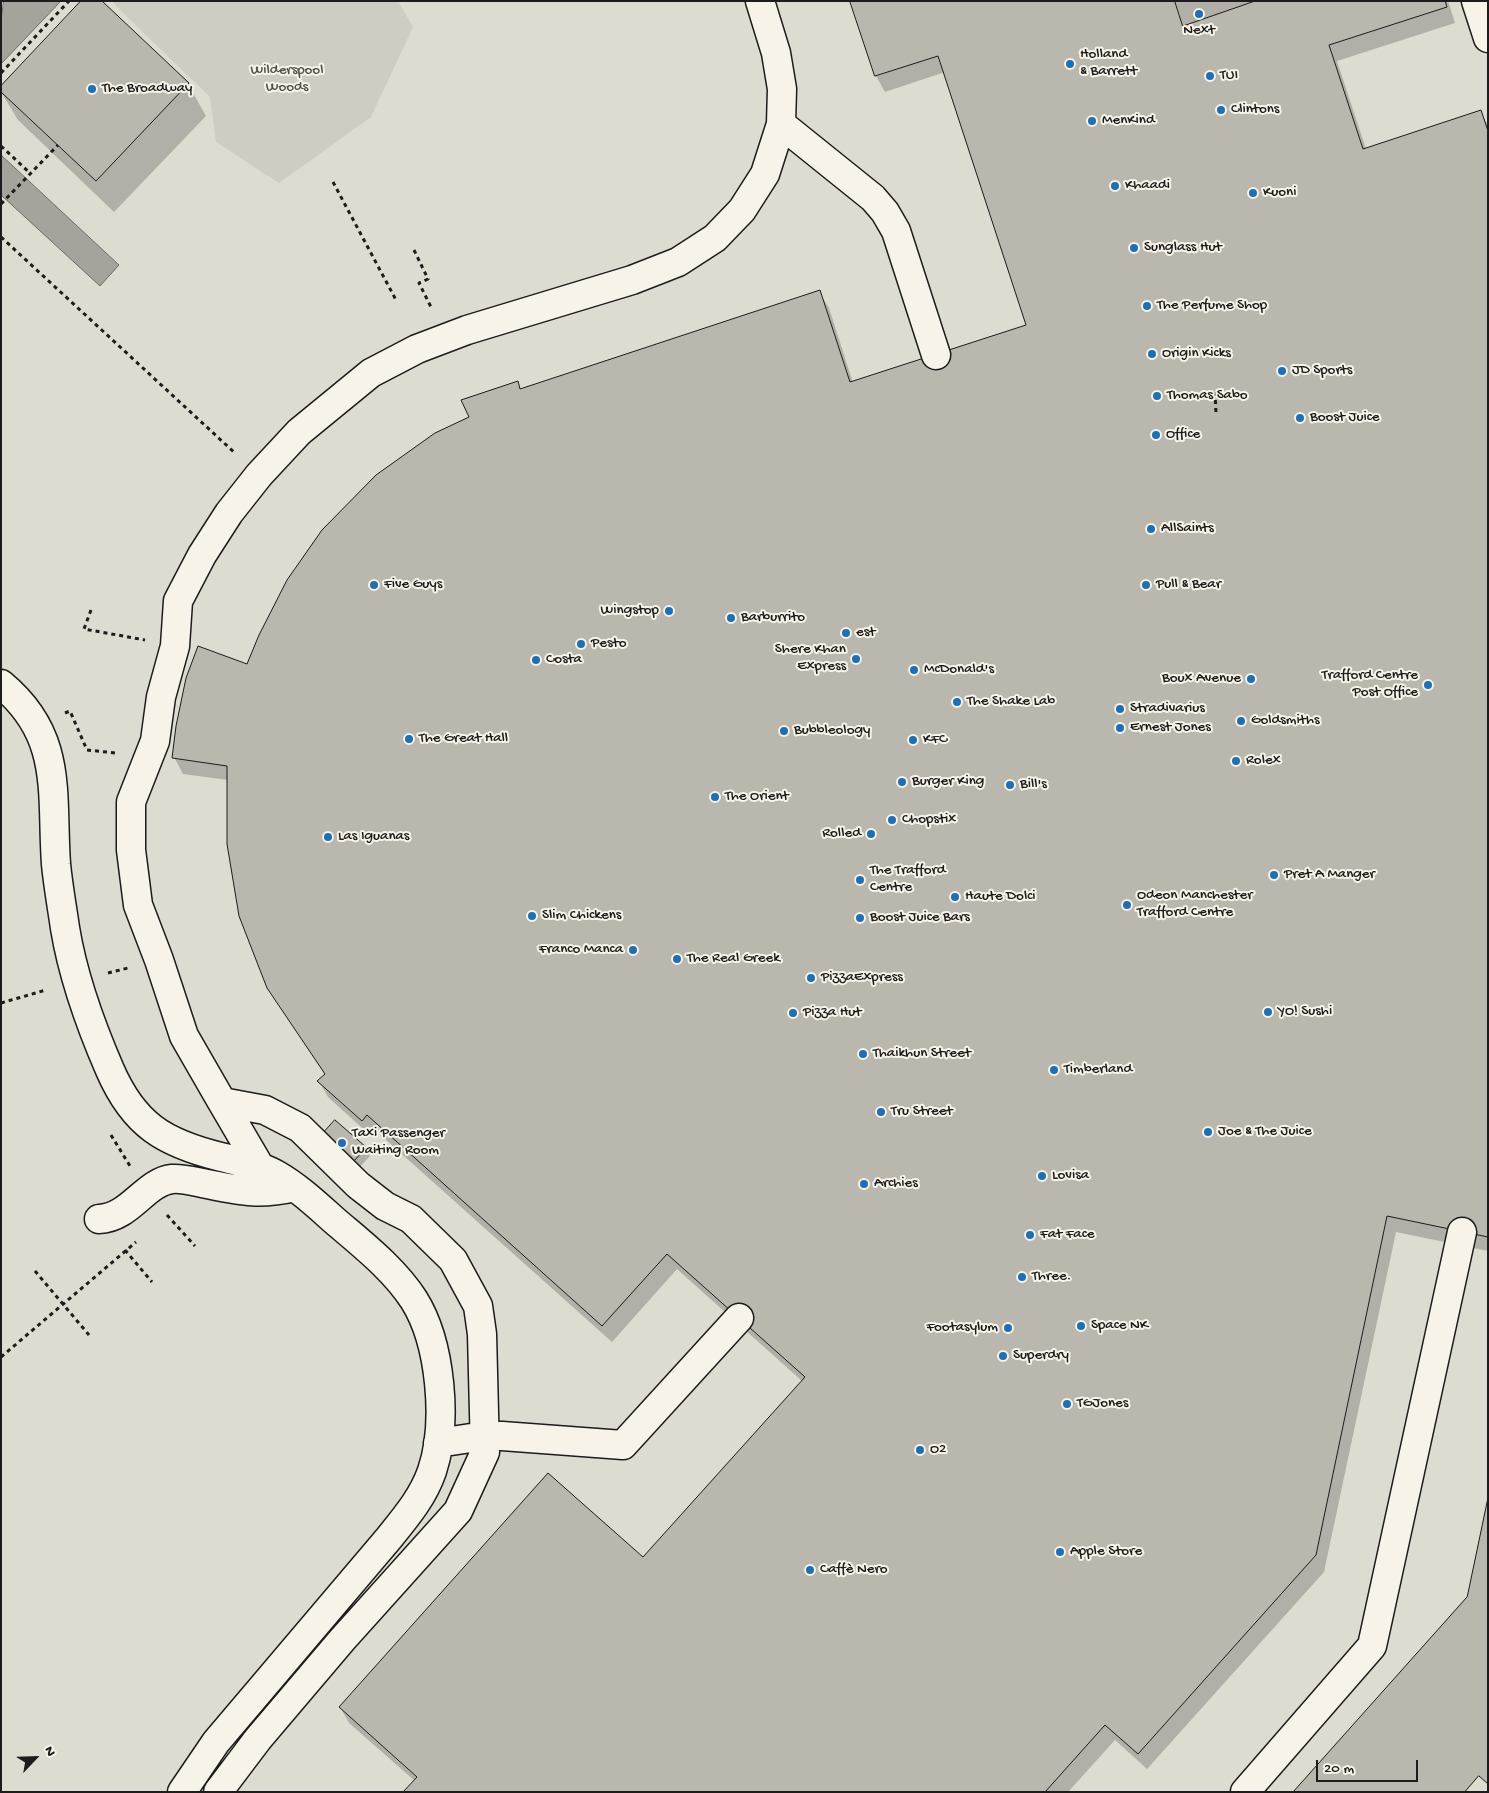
<!DOCTYPE html>
<meta charset="utf-8">
<style>
body{margin:0}
#map{position:relative;width:1489px;height:1793px;overflow:hidden;background:#eeeae0;font-family:"Gochi Hand",sans-serif}
canvas{display:block}
.frame{position:absolute;inset:0;border:2px solid #1c1c1c;pointer-events:none}
.north{position:absolute;left:10px;top:1733px;width:50px;height:50px;-webkit-text-stroke:4px #f7f3e8;paint-order:stroke;rotate:66deg;font-size:14px;font-weight:700;line-height:20px;text-align:center;color:#1c1c1c}
.north::after{content:'';display:block;margin:auto;width:18px;height:22px;background:#1c1c1c;clip-path:polygon(50% 0,100% 100%,50% 72%,0 100%)}
.scale{position:absolute;left:1316px;top:1760px;width:102px;height:22px;box-sizing:border-box;border:2px solid #1c1c1c;border-top:0;padding-left:6px;font-size:15px;line-height:18px;white-space:nowrap;color:#1c1c1c;-webkit-text-stroke:4px #f7f3e8;paint-order:stroke}
</style>
<div id="map">
<canvas width="1489" height="1793"></canvas>
<div class="frame"></div>
<div class="north">N</div>
<div class="scale">20 m</div>
</div>
<script>
const g = document.querySelector('canvas').getContext('2d');
g.lineJoin = 'round';
function fillPath(path, color) {
  g.fillStyle = color;
  g.fill(path, 'evenodd');
}
function strokePath(path, color, width, dash) {
  g.strokeStyle = color;
  g.lineWidth = width;
  g.lineCap = dash ? 'butt' : 'round';
  g.setLineDash(dash || []);
  g.stroke(path);
}
function drawText(font, color, halo, rows, align = 'center') {
  g.font = font + ' "Gochi Hand",sans-serif';
  g.lineWidth = 4;
  g.setLineDash([]);
  g.textBaseline = 'middle';
  g.strokeStyle = halo;
  g.fillStyle = color;
  for (const [text, x, y, turn = 0] of rows) {
    g.save();
    g.translate(x, y);
    g.rotate((+turn || 0) * Math.PI / 180);
    g.textAlign = isNaN(turn) ? turn : align;
    if (halo) g.strokeText(text, 0, 0);
    g.fillText(text, 0, 0);
    g.restore();
  }
}
fillPath(new Path2D(`
 M1,1h1487v1791h-1487z`), '#dedbd1');
fillPath(new Path2D(`
 M113,1h285l15,26 -42,90 -92,66 -63,-41 -6,-45 -94,-91z`), '#cfccc3');
const water = new Path2D(`
 M4,1h57l-60,63v-42z
 M1,155l118,110 -19,21 -99,-91z`);
fillPath(water, '#a6a39d');
strokePath(water, '#6f6d69', 1);
fillPath(new Path2D(`
 M851,1h597l7,22 -118,38 29,88 114,-37 8,13v1126l-92,-19 -72,340 -177,197 -32,-29 -47,52h-663l10,-11 -66,-58 -9,-16 303,-148 159,-178 -125,-112 -65,73 -236,-211 -5,5 -43,-39 -9,-16 7,-5 -58,-88 -40,-208 -45,-6 -9,-17 74,-91 222,-249 47,-34 4,7 298,-98 10,16 24,75 174,-57 -82,-254 -60,20 -9,-16z
 M188,84l18,32 -92,96 -96,-92 -17,-28z
 M335,1122l30,26 5,8 -16,17z`), '#0003');
const building = new Path2D(`
 M81,1h21l87,82 -93,98 -95,-89v-6z
 M850,1h595l2,6 -118,38 34,104 118,-39 7,21v1106l-101,-21 -71,339 -178,199 -33,-29 -60,67h-642l14,-15 -78,-70 209,-234 95,84 162,-180 -138,-123 -65,72 -235,-211 -5,6 -45,-40 8,-7 -58,-86 -28,-72 -12,-72v-78l-55,-8 4,-32 10,-48 12,-32 49,18 12,-29 28,-55 35,-50 54,-55 59,-42 34,-16 -8,-17 57,-19 2,8 300,-99 30,92 176,-57 -88,-269 -63,20z
 M1175,1h80l-72,25z
 M335,1120l31,27 -17,20 -31,-28z
 M1488,1498v294h-195l174,-195z
 M1479,1776l9,8v8h-23z`);
fillPath(building, '#bab7af');
strokePath(building, '#1c1c1c', 1);
const minor = new Path2D(`
 M1476,1l12,37
 M781,124l92,74 12,14 11,19 40,124
 M1,684c63,52 50,109 55,180 2,21 6,43 9,64 8,49 25,96 45,142 24,55 54,73 111,87 19,5 39,8 56,18 21,12 40,30 58,46 28,24 59,48 79,79 27,43 34,123 18,171 -9,26 -26,46 -43,67l-173,204 -34,50
 M222,1102l38,65
 M99,1219c31,-1 46,-37 73,-40 11,-1 24,3 35,5 35,7 52,11 88,3
 M438,1443l46,-7h18l121,9 116,-127
 M218,1792l40,-53 84,-99 116,-129 27,-59 -3,-118 -4,-28 -25,-46 -42,-41 -26,-13 -27,-21 -58,-57 -35,-18 -43,-8 -38,-66 -25,-76 -21,-55 -7,-55v-48l24,-61 6,-44 14,-51 3,-45 24,-46 27,-42 30,-38 40,-43 72,-59 46,-24 50,-19 165,-50 46,-18 37,-24 27,-28 23,-36 16,-50 1,-35 -6,-36 -16,-52
 M1245,1792l127,-146 90,-414`);
strokePath(minor, '#1c1c1c', 31);
strokePath(new Path2D(`
 M1,73l68,-72
 M1,146l30,28
 M333,182l63,118
 M1,204l57,-59
 M1,237l235,217
 M414,250l14,29 -9,4 13,26
 M1215,392l1,21
 M91,610l-7,19 61,11
 M65,713l5,-2 17,39 29,3
 M108,973l20,-5
 M1,1003l45,-13
 M111,1135l19,31
 M167,1215l28,31
 M125,1250l27,32
 M35,1271l54,64
 M1,1357l135,-115`), '#1c1c1c', 3, [4, 4]);
strokePath(minor, '#f7f3e8', 28);
for (const [x, y, r, color] of [
 [1199,14,5,"#1f6fb2"],
 [1070,64,5,"#1f6fb2"],
 [1210,76,5,"#1f6fb2"],
 [92,89,5,"#1f6fb2"],
 [1221,110,5,"#1f6fb2"],
 [1092,121,5,"#1f6fb2"],
 [1115,186,5,"#1f6fb2"],
 [1253,193,5,"#1f6fb2"],
 [1134,248,5,"#1f6fb2"],
 [1147,306,5,"#1f6fb2"],
 [1152,354,5,"#1f6fb2"],
 [1282,371,5,"#1f6fb2"],
 [1157,396,5,"#1f6fb2"],
 [1300,418,5,"#1f6fb2"],
 [1156,435,5,"#1f6fb2"],
 [1151,529,5,"#1f6fb2"],
 [374,585,5,"#1f6fb2"],
 [1146,585,5,"#1f6fb2"],
 [669,611,5,"#1f6fb2"],
 [731,618,5,"#1f6fb2"],
 [846,633,5,"#1f6fb2"],
 [581,644,5,"#1f6fb2"],
 [856,659,5,"#1f6fb2"],
 [536,660,5,"#1f6fb2"],
 [914,670,5,"#1f6fb2"],
 [1251,679,5,"#1f6fb2"],
 [1428,685,5,"#1f6fb2"],
 [957,702,5,"#1f6fb2"],
 [1120,709,5,"#1f6fb2"],
 [1241,721,5,"#1f6fb2"],
 [1120,728,5,"#1f6fb2"],
 [784,731,5,"#1f6fb2"],
 [409,739,5,"#1f6fb2"],
 [913,740,5,"#1f6fb2"],
 [1236,761,5,"#1f6fb2"],
 [902,782,5,"#1f6fb2"],
 [1010,785,5,"#1f6fb2"],
 [715,797,5,"#1f6fb2"],
 [892,820,5,"#1f6fb2"],
 [871,834,5,"#1f6fb2"],
 [328,837,5,"#1f6fb2"],
 [1274,875,5,"#1f6fb2"],
 [860,880,5,"#1f6fb2"],
 [955,897,5,"#1f6fb2"],
 [1127,905,5,"#1f6fb2"],
 [532,916,5,"#1f6fb2"],
 [860,918,5,"#1f6fb2"],
 [633,950,5,"#1f6fb2"],
 [677,959,5,"#1f6fb2"],
 [811,978,5,"#1f6fb2"],
 [1268,1012,5,"#1f6fb2"],
 [793,1013,5,"#1f6fb2"],
 [863,1054,5,"#1f6fb2"],
 [1054,1070,5,"#1f6fb2"],
 [881,1112,5,"#1f6fb2"],
 [1208,1132,5,"#1f6fb2"],
 [342,1143,5,"#1f6fb2"],
 [1042,1176,5,"#1f6fb2"],
 [864,1184,5,"#1f6fb2"],
 [1030,1235,5,"#1f6fb2"],
 [1022,1277,5,"#1f6fb2"],
 [1081,1326,5,"#1f6fb2"],
 [1008,1328,5,"#1f6fb2"],
 [1003,1356,5,"#1f6fb2"],
 [1067,1404,5,"#1f6fb2"],
 [920,1450,5,"#1f6fb2"],
 [1060,1552,5,"#1f6fb2"],
 [810,1570,5,"#1f6fb2"]
]) {
  const dot = new Path2D();
  dot.arc(x, y, r, 0, 2 * Math.PI);
  g.fillStyle = color;
  g.fill(dot);
  strokePath(dot, '#f7f3e8', 2);
}
drawText('15px', '#1c1c1c', '#f7f3e8', [
 ["Next",1199,31,"center"],
 ["Holland",1080,55],
 ["& Barrett",1080,72],
 ["TUI",1220,76],
 ["The Broadway",102,89],
 ["Clintons",1231,110],
 ["MenKind",1102,121],
 ["Khaadi",1125,186],
 ["Kuoni",1263,193],
 ["Sunglass Hut",1144,248],
 ["The Perfume Shop",1157,306],
 ["Origin Kicks",1162,354],
 ["JD Sports",1292,371],
 ["Thomas Sabo",1167,396],
 ["Boost Juice",1310,418],
 ["Office",1166,435],
 ["AllSaints",1161,529],
 ["Five Guys",384,585],
 ["Pull & Bear",1156,585],
 ["Wingstop",659,611,"right"],
 ["Barburrito",741,618],
 ["est",856,633],
 ["Pesto",591,644],
 ["Shere Khan",846,650,"right"],
 ["Express",846,667,"right"],
 ["Costa",546,660],
 ["McDonald's",924,670],
 ["Trafford Centre",1418,676,"right"],
 ["Post Office",1418,693,"right"],
 ["Boux Avenue",1241,679,"right"],
 ["The Shake Lab",967,702],
 ["Stradivarius",1130,709],
 ["Goldsmiths",1251,721],
 ["Ernest Jones",1130,728],
 ["Bubbleology",794,731],
 ["The Great Hall",419,739],
 ["KFC",923,740],
 ["Rolex",1246,761],
 ["Burger King",912,782],
 ["Bill's",1020,785],
 ["The Orient",725,797],
 ["Chopstix",902,820],
 ["Rolled",861,834,"right"],
 ["Las Iguanas",338,837],
 ["The Trafford",870,871],
 ["Centre",870,888],
 ["Pret A Manger",1284,875],
 ["Odeon Manchester",1137,896],
 ["Trafford Centre",1137,913],
 ["Haute Dolci",965,897],
 ["Slim Chickens",542,916],
 ["Boost Juice Bars",870,918],
 ["Franco Manca",623,950,"right"],
 ["The Real Greek",687,959],
 ["PizzaExpress",821,978],
 ["YO! Sushi",1278,1012],
 ["Pizza Hut",803,1013],
 ["Thaikhun Street",873,1054],
 ["Timberland",1064,1070],
 ["Tru Street",891,1112],
 ["Joe & The Juice",1218,1132],
 ["Taxi Passenger",352,1134],
 ["Waiting Room",352,1151],
 ["Lovisa",1052,1176],
 ["Archies",874,1184],
 ["Fat Face",1040,1235],
 ["Three.",1032,1277],
 ["Space NK",1091,1326],
 ["Footasylum",998,1328,"right"],
 ["Superdry",1013,1356],
 ["TGJones",1077,1404],
 ["O2",930,1450],
 ["Apple Store",1070,1552],
 ["Caffè Nero",820,1570]
], 'left');
drawText('15px', '#52514e', '#f7f3e8', [
 ["Wilderspool",287,71],
 ["Woods",287,88]
]);
</script>
